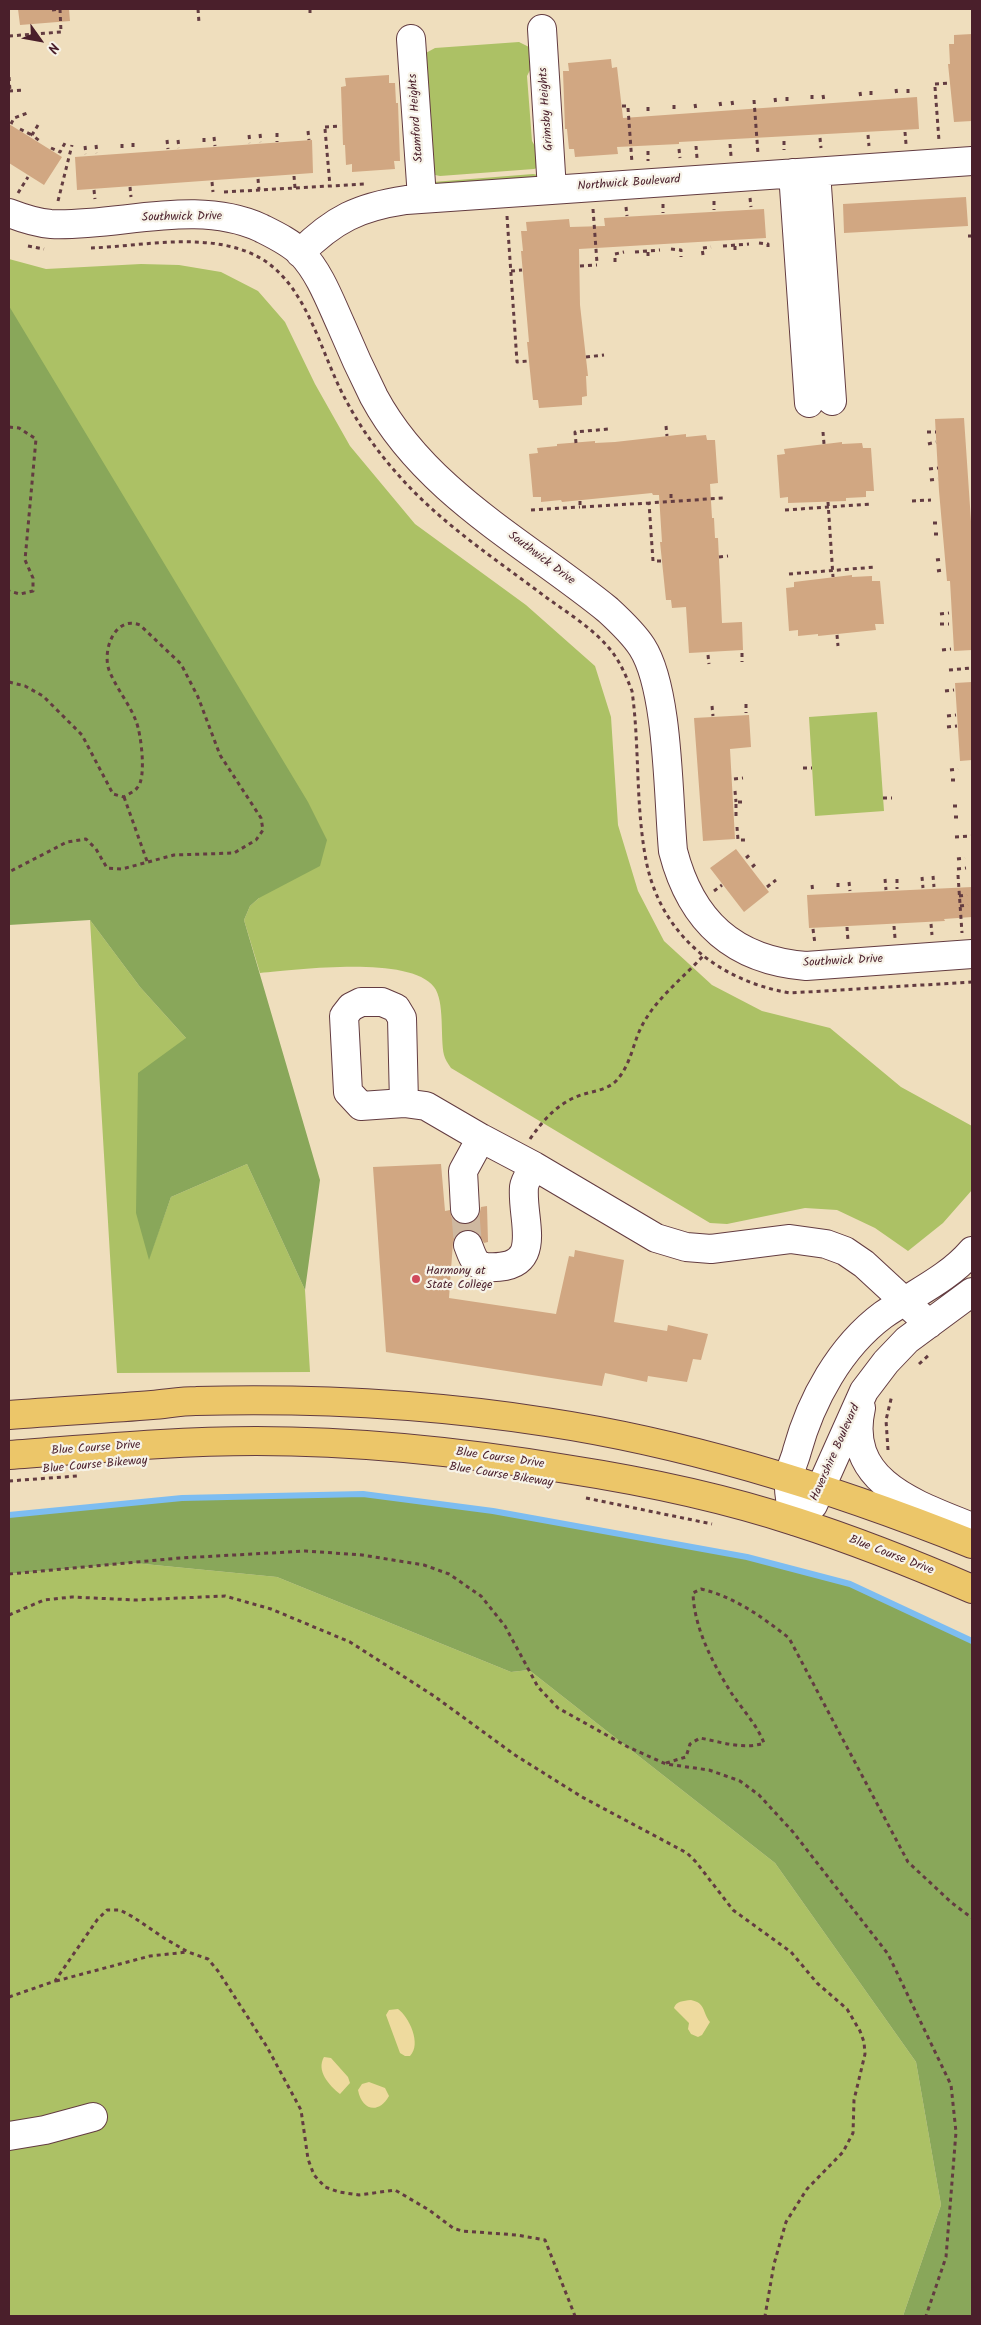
<!DOCTYPE html>
<style>
body{margin:0}
#map{position:relative;width:981px;height:2325px;overflow:hidden;background:#efdebd;font-family:Kalam,sans-serif}
canvas{display:block}
.frame{position:absolute;inset:0;border:10px solid #4a1f2b;pointer-events:none}
.north{position:absolute;left:15px;top:15px;width:50px;height:50px;-webkit-text-stroke:4px #f7f3e8;paint-order:stroke;rotate:122deg;font-size:14px;font-weight:700;line-height:20px;text-align:center;color:#4a1f2b}
.north::after{content:'';display:block;margin:auto;width:18px;height:22px;background:#4a1f2b;clip-path:polygon(50% 0,100% 100%,50% 72%,0 100%)}
</style>
<div id="map">
<canvas width="981" height="2325"></canvas>
<div class="frame"></div>
<div class="north">N</div>
</div>
<script>
const g = document.querySelector('canvas').getContext('2d');
g.lineJoin = 'round';
function fillPath(path, color) {
  g.fillStyle = color;
  g.fill(path, 'evenodd');
}
function strokePath(path, color, width, dash) {
  g.strokeStyle = color;
  g.lineWidth = width;
  g.lineCap = dash ? 'butt' : 'round';
  g.setLineDash(dash || []);
  g.stroke(path);
}
function drawText(font, color, halo, rows, align = 'center') {
  g.font = font + ' Kalam,sans-serif';
  g.lineWidth = 4.5;
  g.setLineDash([]);
  g.textBaseline = 'middle';
  g.strokeStyle = halo;
  g.fillStyle = color;
  for (const [text, x, y, turn = 0] of rows) {
    g.save();
    g.translate(x, y);
    g.rotate((+turn || 0) * Math.PI / 180);
    g.textAlign = isNaN(turn) ? turn : align;
    if (halo) g.strokeText(text, 0, 0);
    g.fillText(text, 0, 0);
    g.restore();
  }
}
fillPath(new Path2D(`
 M519,42l10,5 4,17 -6,12 5,65 7,12 1,14 -6,2 -94,7 -10,-2 -6,-120 11,-6z
 M533,174l6,1 -3,4 -100,6 -3,-3z
 M9,259l37,10 95,-5 38,1 42,7 37,19 27,31 30,62 35,62 65,78 111,81 69,61 16,51 7,108 20,66 26,50 48,44 50,26 68,17 71,59 71,39v64l-29,33 -35,28 -33,-23 -38,-18 -32,-2 -78,16 -17,-1 -259,-155c-3,-4 -6,-9 -7,-13 -4,-18 1,-54 -10,-68 -25,-32 -136,-17 -174,-14l-16,-53 6,-14 9,-8 -250,-591z
 M877,712l7,99 -69,5 -6,-99z
 M90,920l50,67 46,51 -37,220 22,-61 76,-33 58,126 5,82 -193,1z
 M134,1563l143,14 234,95 18,-2 246,193 141,199 25,143 -38,111h-894v-742z`), '#acc165');
fillPath(new Path2D(`
 M9,306l299,496 19,38 -7,26 -61,32 -9,8 -6,14 76,260 -15,110 -58,-126 -76,33 -22,63 -13,-47 2,-140 48,-35 -46,-51 -50,-67 -81,5z
 M363,1494l130,17 254,46 103,27 122,57v675h-69l38,-111 -25,-143 -141,-199 -246,-193 -18,2 -234,-95 -143,-14 -125,11v-59l173,-17z`), '#89a75a');
fillPath(new Path2D(`
 M691,2000c15,3 11,12 19,22l-8,13 -4,2 -7,-3 -3,-5 1,-6 -15,-15c2,-7 9,-7 17,-8z
 M398,2009c11,8 24,35 12,47h-5l-5,-3 -14,-38 3,-5z
 M324,2057l7,1 17,19 2,6 -10,11c-11,-9 -24,-23 -16,-37z
 M369,2082l16,6 4,8c-10,18 -27,15 -31,-6l4,-6z`), '#eeda9e');
strokePath(new Path2D(`
 M9,1515l173,-17 181,-4 130,17 254,46 103,27 122,57`), '#7dbdf1', 6);
fillPath(new Path2D(`
 M18,9h51l1,12 -50,4z
 M972,34v87l-18,1 -6,-58h2l-1,-20h5v-9z
 M611,59l1,9 5,-1 6,51 294,-21 2,32 -240,13v2l-62,3 1,7 -43,3 -1,-8h-5l-2,-20h-2l-2,-58h6l-1,-8z
 M389,75v8h6l1,20h2l2,58h-6l1,8 -43,3v-8l-6,1 -1,-20h-2l-2,-58 5,-1 -1,-8z
 M9,124l53,33 -18,28 -35,-22z
 M312,140l1,33 -236,17 -2,-33z
 M966,197l2,29 -124,7 -1,-29z
 M764,209l2,29 -187,11 1,56 8,71h-2l1,20 -5,1v8l-43,3 -1,-8h-5l-6,-58h2l-8,-91h2l-2,-20h6l-1,-9 43,-3 1,8 35,-1 -1,-8z
 M964,418l8,118v114l-18,1 -4,-70h-3l-8,-90 -4,-72z
 M686,434v3l20,-2 1,5h8l3,43 -8,1 2,34h2l1,20h3l4,85 20,-1 1,28 -54,3 -3,-46 -14,1 -1,-8h-5l-6,-58h2l-3,-47h-6l-1,-2 -90,9 -1,-2 -20,2v-5h-8l-4,-43 9,-1 -1,-5 20,-2v-2l38,-3v2l20,-1z
 M842,442v2l20,-1 1,5h8l3,43h-8v6l-20,1v3l-58,2v-6l-8,1 -3,-43 8,-1 -1,-5z
 M852,575v2l20,-1v5h8l4,43h-9l1,6 -58,6v-2l-20,2v-6l-9,1 -3,-43 8,-1v-5z
 M972,682v78l-12,1 -5,-78z
 M749,715l2,32 -21,2 5,90 -32,2 -9,-123z
 M736,849l33,43 -25,20 -34,-44z
 M972,887v30l-28,2 1,2 -136,7 -2,-33z
 M441,1164l4,47 5,-1 2,8 6,5 8,2 7,-3 6,-6 2,-9 6,-1 1,36 -4,1 -6,-10 -8,-3 -8,1 -6,4 -3,7 -4,56 107,16 13,-58 5,1 1,-7 49,10 -10,62 53,9 1,-6 40,9 -7,26 -8,-1 -6,23 -39,-6 -1,6 -42,-9 -3,13 -216,-34 -13,-185z`), '#d1a782');
strokePath(new Path2D(`
 M465,1209l3,36`), '#ceb8a0', 28, [28, 14]);
const minor = new Path2D(`
 M542,29l10,161
 M411,39l11,159
 M816,172l16,229
 M793,173l16,230
 M9,213c13,5 27,10 42,11 68,3 145,-26 210,4 14,7 29,14 40,25 19,20 29,48 40,72 10,24 21,48 33,72 51,95 153,147 234,213 12,11 25,23 34,37 27,42 26,151 31,204 18,70 60,109 133,115l166,-12
 M300,253c34,-34 59,-46 106,-53l566,-39
 M404,1103l-2,-85 -6,-10 -14,-6h-21l-10,5 -7,9 4,76 13,14 43,-3 22,3 55,32 53,28 122,72 30,9 25,2 79,-10 36,5 19,7 19,13 65,60
 M465,1209l-2,-38 18,-33
 M468,1245c4,10 6,21 19,22 60,3 34,-45 37,-80 1,-7 7,-15 10,-21
 M972,1251c-24,28 -59,43 -89,64 -43,32 -72,85 -86,136 -2,9 -8,19 -8,29 -1,14 2,27 6,41l18,-16 51,-114 22,-29 21,-22 65,-48
 M861,1408c-17,75 57,97 111,119
 M9,2136l36,-6 48,-13`);
const major = new Path2D(`
 M9,1415c47,-4 95,-6 143,-10 14,-1 29,-4 44,-4 116,-3 235,3 350,21 146,22 289,67 426,122
 M9,1455c82,-6 164,-14 247,-14 104,0 207,11 310,28 78,12 155,28 231,53 59,19 117,42 175,67`);
strokePath(minor, '#633c41', 30);
strokePath(major, '#633c41', 30);
strokePath(new Path2D(`
 M60,9l1,23
 M198,9l1,14
 M310,9v6
 M52,10l8,-1
 M9,36l52,-4 1,3
 M9,77l1,14
 M935,84l15,-1
 M935,87l4,54
 M896,89l1,7
 M908,89v7
 M9,91l15,-1
 M871,91v7
 M860,92l1,7
 M812,95v7
 M823,95l1,6
 M787,97v7
 M775,98l1,7
 M754,100l4,54
 M732,101l1,6
 M720,102l1,6
 M695,104l1,6
 M674,105v8
 M622,106h6
 M648,107v8
 M628,108l4,55
 M11,124l3,-6 16,-6
 M38,125l-6,10 9,7
 M325,127l16,-1
 M20,129l12,6
 M325,129l5,57
 M308,131l1,9
 M905,132l1,12
 M277,133v9
 M260,134l1,8
 M249,135l1,8
 M868,135l1,11
 M214,137l1,9
 M204,138v8
 M820,138l1,10
 M167,140l1,9
 M178,140l1,8
 M784,141v9
 M133,143v8
 M122,144v8
 M730,144l1,12
 M96,145l1,8
 M85,146l1,8
 M696,146l1,12
 M51,148l9,4 5,-9
 M679,149l1,9
 M648,151v10
 M294,176l1,12
 M258,179l1,11
 M212,182l1,10
 M130,187l1,10
 M94,190l1,9
 M224,192l141,-8
 M18,193l10,-16
 M750,198l1,9
 M58,201l14,-56
 M714,201v9
 M663,204v9
 M626,207l1,9
 M593,209l4,54
 M507,216l10,146 11,-1
 M968,236h4
 M759,243l9,1v6
 M28,246l16,3
 M723,246l26,-2
 M735,246v7
 M91,248c54,-2 122,-18 171,11 48,30 59,98 86,145 14,26 32,51 53,74 42,47 96,82 146,120 21,15 45,30 62,50 11,13 17,28 23,43 8,57 3,117 15,174 16,72 73,116 143,128l182,-11
 M671,249l10,1v7
 M635,252l25,-2
 M648,252v7
 M703,255l-1,-7 9,-1
 M615,262v-8l9,-2
 M580,266l17,-1
 M511,271l11,-1
 M586,357l18,-2
 M666,426l1,10
 M9,427l10,1 17,11 -11,121 8,18v13l-13,3 -11,-3
 M823,432l1,12
 M927,432h9
 M576,443l-1,-11 34,-3
 M928,444l8,-2
 M929,469l9,-1
 M930,480l8,-1
 M671,494v7
 M580,501v6l69,-4
 M912,501l19,-1
 M828,502l5,75
 M531,510l49,-3
 M785,510l86,-6
 M933,523h8
 M934,534h7
 M719,557l9,-1
 M936,560l7,-1
 M661,561h-8l-4,-58 74,-5
 M937,571l6,-1
 M789,574l87,-7
 M940,614l9,-1
 M940,624h9
 M837,635l1,11
 M942,650l9,-1
 M742,653v9
 M708,655l1,9
 M949,670l23,-2
 M9,682l16,4 18,10 39,39 31,59 11,3c4,-3 10,-5 13,-9 10,-9 4,-55 -1,-67 -7,-18 -20,-33 -27,-51 -7,-20 6,-55 31,-45l41,39 17,33 22,58 41,63 2,12 -7,10 -22,13 -60,2 -52,14 -15,-1 -11,-19 -10,-10 -19,3 -58,30
 M945,691l9,-1
 M746,704v9
 M712,706l1,10
 M947,716l9,-1
 M947,727l10,-1
 M803,768h9
 M950,770l8,-1
 M734,779l9,-1
 M951,780h7
 M735,791l1,11
 M124,797l23,64
 M883,798h9
 M953,806h7
 M736,816v-14h9
 M954,817h6
 M737,827l1,13h10
 M955,837l17,-1
 M746,858l6,-5
 M957,859l8,-1
 M752,867l6,-5
 M957,869l9,-1
 M958,875l4,58
 M933,876l1,11
 M922,877l1,11
 M885,879l1,11
 M897,879v10
 M849,882l1,9
 M838,883v8
 M812,885l1,8
 M767,887l9,-7
 M714,891l8,-6
 M959,896l8,-1
 M960,906l8,-1
 M931,924l1,11
 M894,926l1,12
 M847,927l1,14
 M813,929l2,15
 M530,1139c14,-20 28,-36 51,-44 12,-4 26,-5 35,-14 16,-17 17,-41 28,-59 14,-25 40,-45 59,-66
 M919,1364l10,-9
 M888,1450l-2,-30 6,-25
 M9,1481l68,-5
 M586,1498l126,26
 M9,1574l171,-16 126,-7 56,4 62,10 25,9 32,22 24,30 33,61 20,21 70,39 38,17 43,6 31,11 19,14 34,37 95,122 63,131 5,47 -10,125 -20,59
 M9,1615l35,-15 28,-3 63,3 90,-4 46,13 79,33 84,54 81,59 67,42 105,56 9,9 37,48 58,42 26,31 30,26 13,22 4,11 1,12 -11,46 -1,33 -10,19 -36,37 -21,33 -12,42 -9,52
 M666,1763l20,-6 4,-13 10,-6c21,4 44,12 64,5 -7,-18 -21,-33 -32,-49 -19,-30 -38,-66 -39,-101l8,-4c34,8 61,28 88,49l119,224 44,41 20,15
 M56,1981l94,-25 38,-4
 M9,1997l46,-16 42,-61 10,-10h13l13,7 31,21 24,14 20,7 10,12 49,76 34,63 7,49 6,16 11,12 14,5 20,3 36,-5 34,20 24,18 9,3 55,4 28,5 30,76`), '#633c41', 3, [4, 4]);
strokePath(minor, '#fff', 28);
strokePath(major, '#ecc669', 28);
for (const [x, y, r, color] of [
 [416,1279,5,"#d1495b"]
]) {
  const dot = new Path2D();
  dot.arc(x, y, r, 0, 2 * Math.PI);
  g.fillStyle = color;
  g.fill(dot);
  strokePath(dot, '#f7f3e8', 2);
}
drawText('12px', '#4a1f2b', '#f7f3e8', [
 ["Grimsby Heights",547,109,-94],
 ["Stamford Heights",417,118,-94],
 ["Northwick Boulevard",629,184,-4],
 ["Southwick Drive",182,218,-1],
 ["Southwick Drive",541,559,37],
 ["Southwick Drive",843,962,-3],
 ["Blue Course Drive",96,1449,-4],
 ["Havershire Boulevard",836,1453,-66],
 ["Blue Course Drive",500,1459,8],
 ["Blue Course Bikeway",95,1466,-5],
 ["Blue Course Bikeway",501,1476,9],
 ["Blue Course Drive",891,1556,21]
]);
drawText('12px', '#4a1f2b', '#f7f3e8', [
 ["Harmony at",426,1272],
 ["State College",426,1286]
], 'left');
</script>
